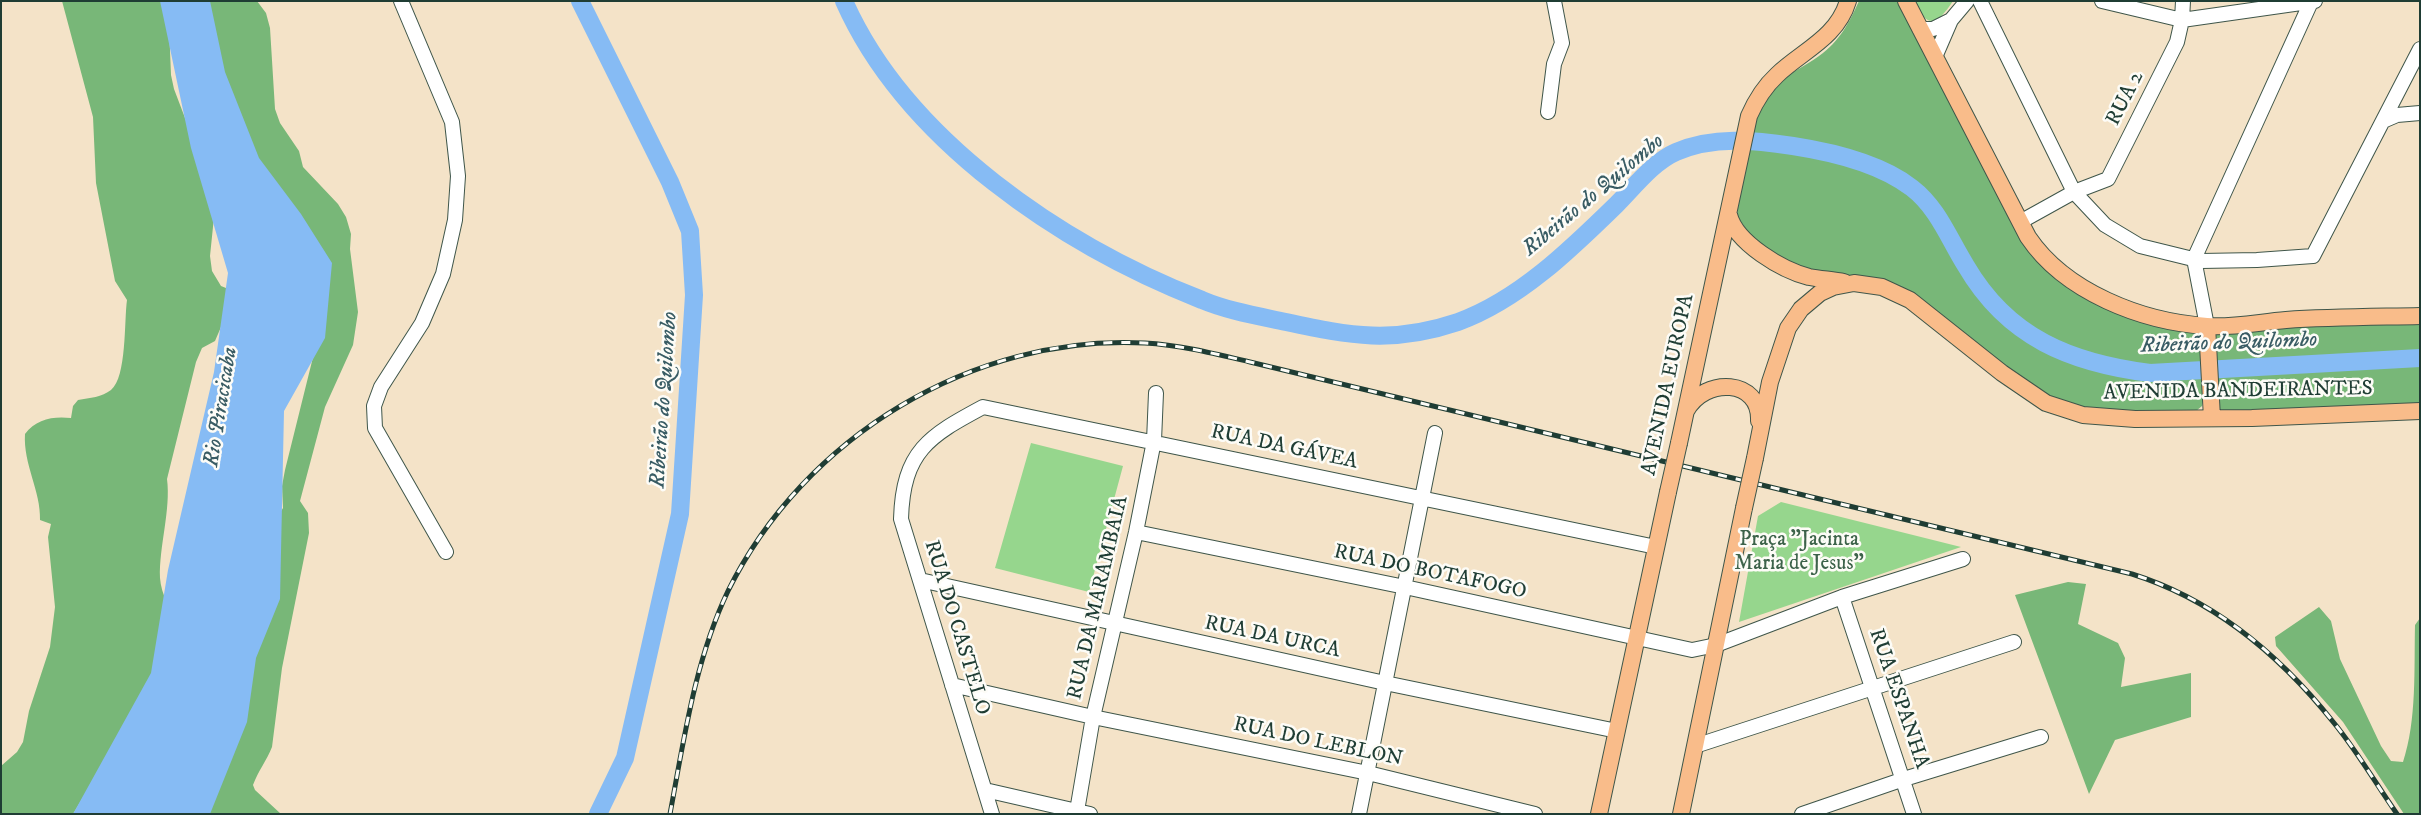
<!DOCTYPE html>
<meta charset="utf-8">
<style>
body{margin:0}
#map{position:relative;width:2421px;height:815px;overflow:hidden;background:#f4e3c8;font-family:"IM FELL DW Pica",serif}
canvas{display:block}
.frame{position:absolute;inset:0;border:2px solid #1f3d34;pointer-events:none}
</style>
<div id="map">
<canvas width="2421" height="815"></canvas>
<div class="frame"></div>
</div>
<script>
const g = document.querySelector('canvas').getContext('2d');
g.lineJoin = 'round';
function fillPath(path, color) {
  g.fillStyle = color;
  g.fill(path, 'evenodd');
}
function strokePath(path, color, width, dash) {
  g.strokeStyle = color;
  g.lineWidth = width;
  g.lineCap = dash ? 'butt' : 'round';
  g.setLineDash(dash || []);
  g.stroke(path);
}
function drawText(font, color, halo, rows, align = 'center') {
  g.font = font + ' "IM FELL DW Pica",serif';
  g.lineWidth = 5;
  g.setLineDash([]);
  g.textBaseline = 'middle';
  g.strokeStyle = halo;
  g.fillStyle = color;
  for (const [text, x, y, turn = 0] of rows) {
    g.save();
    g.translate(x, y);
    g.rotate((+turn || 0) * Math.PI / 180);
    g.textAlign = isNaN(turn) ? turn : align;
    if (halo) g.strokeText(text, 0, 0);
    g.fillText(text, 0, 0);
    g.restore();
  }
}
fillPath(new Path2D(`
 M1913,1h40c-16,24 -25,29 -40,0z
 M1031,443l92,23 -34,126 -94,-24z
 M1781,502l180,45 -222,75 19,-106z`), '#96d68d');
fillPath(new Path2D(`
 M62,1h106l3,74 3,14 19,50 21,78 -4,39 2,15 9,15 15,6 -21,49 -13,7 -6,14 -29,117c4,31 -8,67 -7,99 1,16 11,33 17,48l-36,77 -68,111h-72v-48l16,-14 6,-10 6,-31 21,-64 5,-40 -7,-70 3,-13 -11,-4c1,-29 -17,-56 -15,-86 11,-15 28,-18 46,-16l2,-12 5,-6c12,-2 24,-3 33,-10 16,-13 13,-69 16,-90l-12,-19 -19,-98 -3,-66z
 M206,1h51l9,12 4,15 5,81 5,14 19,28 4,16 35,37 8,13 5,17 -1,15 8,63 -5,33 -28,62 -25,94 8,12 1,20 -27,135 -10,79c-5,13 -14,24 -19,38l2,5 26,24h-83l78,-295 7,-11 -1,-22 3,-16 38,-153 -83,-165z
 M1859,1h39l124,239 11,17 22,18 144,60 3,7 2,53 -2,11 -6,5 -61,2 -51,-4 -35,-11 -93,-67 -110,-53 -45,-11 -24,-11 -21,-13 -19,-27c4,-28 15,-105 32,-125 14,-16 34,-23 50,-35 21,-15 30,-33 40,-55z
 M2420,323v82l-201,7 -6,-73 5,-7 92,-7z
 M2068,582l18,2 -8,40 40,19 7,15 -4,29 70,-14v44l-76,23 -26,54 -74,-199z
 M2319,607l12,14 9,38 41,87 10,15 12,1c14,-42 11,-94 12,-137l5,-7v196h-16l-61,-92 -67,-76 -1,-9z`), '#78b778');
fillPath(new Path2D(`
 M160,1h50l15,71 34,86 42,56 31,49 -7,75 -41,73 -4,188 -24,59 -9,64 -37,92h-137l78,-141 17,-103 46,-198 14,-99 -37,-125z`), '#86bbf4');
strokePath(new Path2D(`
 M580,1l90,181 20,49 4,64 -14,219 -55,244 -27,56
 M844,1c62,140 220,245 358,299 26,11 56,16 84,22 65,14 107,22 172,0 61,-22 113,-73 159,-118 17,-17 36,-42 59,-52 37,-16 78,-12 117,-6 39,6 87,17 119,42 26,20 37,51 54,78 42,72 105,97 184,107l270,-15`), '#86bbf4', 18);
const minor = new Path2D(`
 M401,1l51,121 6,54 -3,44 -12,54 -21,49 -41,64 -7,19 1,22 71,124
 M1980,1l94,191 31,33 35,21 61,15 56,-1 56,-4 107,-207
 M2102,1l80,19 133,-19
 M1920,29h13l18,-9
 M1935,57l16,-37 16,-19
 M1548,112l6,-48 8,-21 -8,-42
 M2383,121l14,-6 23,-2
 M2020,222l54,-30 34,-13 69,-137 5,-22 1,-19
 M2207,326l-13,-67 117,-257
 M1136,532l269,55 287,63 24,-5 126,-48 121,-38
 M920,580l465,103 232,48
 M1842,597l72,217
 M952,685l141,32 275,56 167,41
 M1695,746l319,-104
 M985,790l105,24
 M1077,811l16,-94 43,-185 18,-91 2,-48
 M992,814l-91,-295c2,-68 28,-83 82,-112l673,140
 M1359,814l76,-381
 M1802,814l102,-35 137,-42`);
const major = new Path2D(`
 M1906,1l122,236c37,55 114,85 179,89 26,2 53,-4 79,-6 45,-3 89,-3 134,-4
 M1729,215c7,28 53,55 80,62 11,2 24,3 35,5
 M2207,326l5,92
 M1686,411c19,-35 75,-32 73,10
 M1679,443l70,-327c7,-16 15,-29 28,-41 25,-24 60,-37 71,-74
 M1755,458l15,-76 18,-54 13,-19 19,-16 13,-6 21,-4 28,4 28,13 92,73 44,30 37,12 52,4 117,-1 168,-7
 M1599,814l69,-322
 M1681,814l63,-306`);
strokePath(minor, '#3f564a', 16);
strokePath(major, '#3f564a', 18);
strokePath(minor, '#fff', 14);
strokePath(major, '#f9bc8a', 16);
const rail = new Path2D(`
 M670,814c14,-75 25,-154 58,-223 76,-154 245,-257 417,-248 36,2 71,11 105,19l882,212c83,26 148,81 202,149 23,28 42,61 63,91`);
strokePath(rail, '#1f3d34', 5);
strokePath(rail, '#fdfcf7', 3, [9]);
const majorBridge = new Path2D(`
 M1668,492l11,-49
 M1744,508l11,-50`);
strokePath(majorBridge, '#3f564a', 18, []);
strokePath(majorBridge, '#f9bc8a', 16);
drawText('21px', '#1f3d34', '#fdfcf7', [
 ["RUA 2",2126,99,-63],
 ["AVENIDA EUROPA",1669,385,-78],
 ["AVENIDA BANDEIRANTES",2238,392,-1],
 ["RUA DA GÁVEA",1284,448,12],
 ["RUA DO BOTAFOGO",1430,573,12],
 ["RUA DA MARAMBAIA",1099,598,-77],
 ["RUA DO CASTELO",956,628,73],
 ["RUA DA URCA",1272,638,12],
 ["RUA ESPANHA",1898,699,71],
 ["RUA DO LEBLON",1318,743,12]
]);
drawText('21px', '#3d634a', '#fdfcf7', [
 ["Praça \"Jacinta",1799,541],
 ["Maria de Jesus\"",1799,565]
]);
drawText('italic 22px', '#395c64', '#fdfcf7', [
 ["Ribeirão do Quilombo",1594,196,-40],
 ["Ribeirão do Quilombo",2229,344,-2],
 ["Ribeirão do Quilombo",665,400,-86],
 ["Rio Piracicaba",222,407,-81]
]);
</script>
